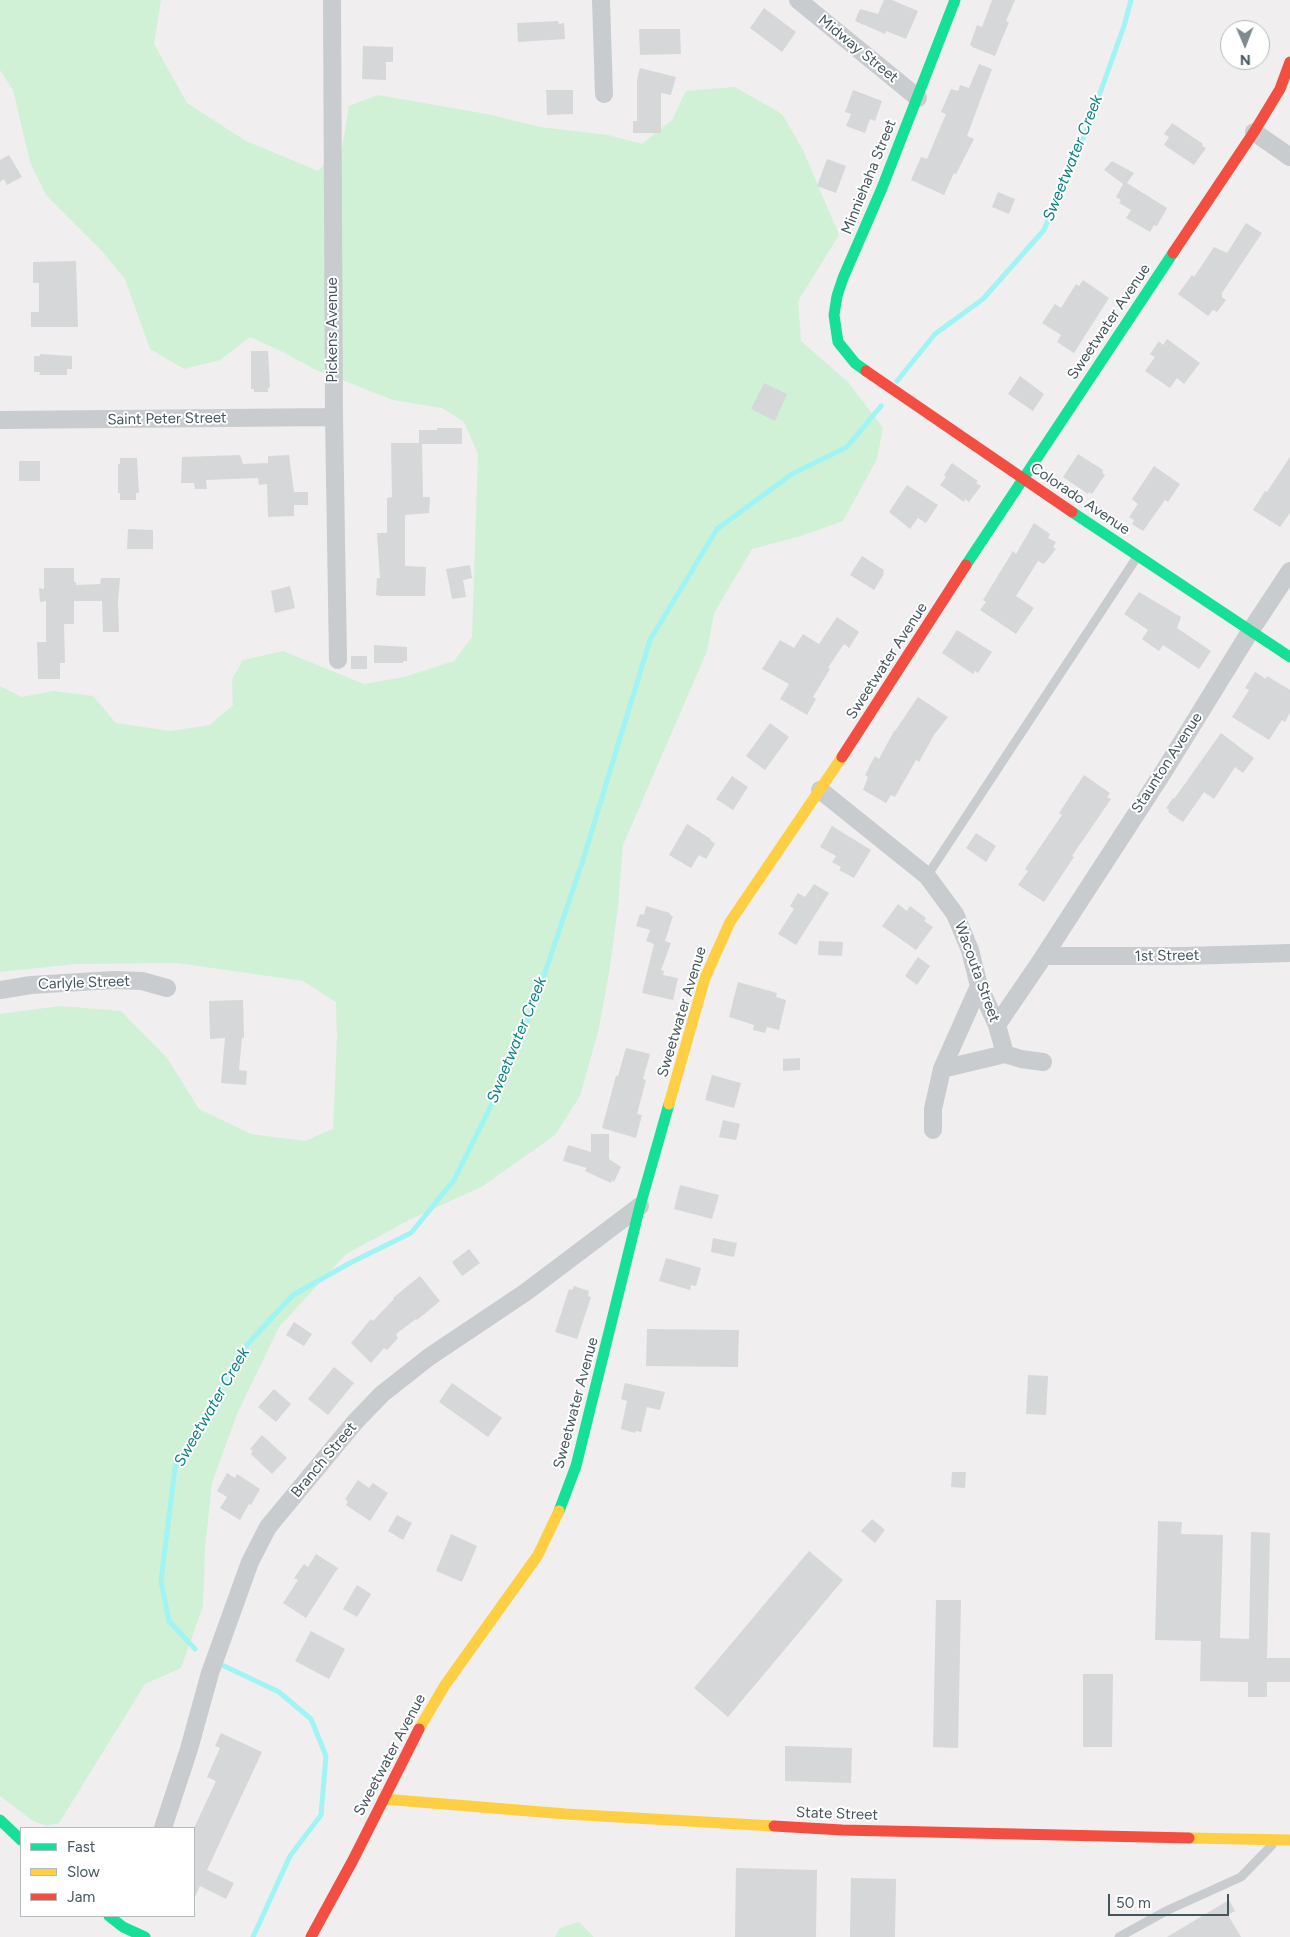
<!DOCTYPE html>
<style>
body{margin:0}
#map{position:relative;width:1290px;height:1937px;overflow:hidden;background:#f0eeef;font-family:Figtree,sans-serif}
canvas{display:block}
.legend{position:absolute;left:20px;top:1827px;width:175px;height:90px;box-sizing:border-box;background:#fff;border:1px solid #b4bbbe;margin:0;padding:6px 9px;list-style:none;font-size:15px;color:#44565d}
.legend li{display:flex;align-items:center;gap:10px;height:25px}
.legend b{width:25px;border:1px solid #b4bbbe}
.north{position:absolute;left:1220px;top:20px;width:50px;height:50px;box-sizing:border-box;background:#fff;border:1px solid #b4bbbe;border-radius:50%;rotate:179deg;font-size:14px;font-weight:700;line-height:20px;text-align:center;color:#44565d}
.north::after{content:'';display:block;margin:auto;width:18px;height:22px;background:#808b90;clip-path:polygon(50% 0,100% 100%,50% 72%,0 100%)}
.scale{position:absolute;left:1108px;top:1894px;width:121px;height:22px;box-sizing:border-box;border:2px solid #44565d;border-top:0;padding-left:6px;font-size:15px;line-height:18px;white-space:nowrap;color:#44565d;-webkit-text-stroke:4px #fff;paint-order:stroke}
</style>
<div id="map">
<canvas width="1290" height="1937"></canvas>
<ul class="legend">
<li><b style="height:6px;background:#16e098"></b>Fast</li>
<li><b style="height:6px;background:#ffcf43"></b>Slow</li>
<li><b style="height:6px;background:#f24e42"></b>Jam</li>
</ul>
<div class="north">N</div>
<div class="scale">50 m</div>
</div>
<script>
const g = document.querySelector('canvas').getContext('2d');
g.lineJoin = 'round';
function fillPath(path, color) {
  g.fillStyle = color;
  g.fill(path, 'evenodd');
}
function strokePath(path, color, width, dash) {
  g.strokeStyle = color;
  g.lineWidth = width;
  g.lineCap = dash ? 'butt' : 'round';
  g.setLineDash(dash || []);
  g.stroke(path);
}
function drawText(font, color, halo, rows, align = 'center') {
  g.font = font + ' Figtree,sans-serif';
  g.lineWidth = 4;
  g.setLineDash([]);
  g.textBaseline = 'middle';
  g.strokeStyle = halo;
  g.fillStyle = color;
  for (const [text, x, y, turn = 0] of rows) {
    g.save();
    g.translate(x, y);
    g.rotate((+turn || 0) * Math.PI / 180);
    g.textAlign = isNaN(turn) ? turn : align;
    if (halo) g.strokeText(text, 0, 0);
    g.fillText(text, 0, 0);
    g.restore();
  }
}
fillPath(new Path2D(`
 M0,0h161l-7,44 33,59 59,38 72,30 24,-23 7,-42 29,-11 109,19 53,13 68,8 34,9 30,-24 14,-29 49,-4 47,27 21,36 36,85 -41,66 3,40 47,41 35,46 -6,31 -34,62 -42,15 -49,13 -38,64 -7,38 -84,194 -5,61 -8,61 -11,61 -19,68 -25,39 -72,51 -74,34 -63,34 -67,73 -42,87 -25,69 -7,65 -2,58 -22,62 -36,16 -86,139 -12,3 -14,-5 -33,-25v-782l60,-8 61,5 46,47 32,51 52,25 54,7 28,-12 4,-91 -1,-36 -33,-21 -126,-18 -101,1 -76,8v-286l22,11 31,-6 40,5 23,27 54,8 40,-6 23,-20 -1,-26 11,-19 40,-9 81,33 40,-7 50,-16 18,-24 6,-183 -14,-32 -22,-14 -49,-8 -79,-31 -29,-16 -35,-16 -30,23 -36,9 -34,-20 -25,-70 -24,-29 -55,-55 -16,-33 -17,-72 -13,-20z
 M579,1922l15,15h-39l5,-9z`), '#d0f1d6');
strokePath(new Path2D(`
 M897,381l38,-47 48,-35 61,-69 46,-109 34,-95 7,-26
 M195,1649l-26,-28 -8,-40 14,-113 66,-117 52,-56 57,-32 61,-30 43,-53 48,-96 35,-88 45,-133 68,-223 67,-111 75,-55 55,-27 34,-41
 M218,1663l61,29 32,27 15,37 -5,59 -31,41 -37,81`), '#a0f4f3', 5);
fillPath(new Path2D(`
 M884,0h8l26,11 -12,28 -20,-8 -1,3 -30,-13 5,-12 18,5z
 M992,0h23l-9,21 3,1 -14,34 -23,-9v-1l-2,-1 7,-20 5,2z
 M764,8l32,24 -14,20 -32,-24z
 M558,21l1,3 5,-1 1,16 -47,3 -1,-19z
 M639,29h41l1,25 -41,1z
 M363,46l30,1v15h-7v18l-24,-1z
 M979,64l13,5 -25,67 7,3 -18,35 -2,-1 -10,22 -33,-15 10,-23 6,2 19,-45 -5,-2 10,-23 7,2 2,-6 9,3z
 M640,68l36,9 -5,18 -10,-2v40h-28v-12h4v-41z
 M546,90h27v24l-26,1z
 M853,90l29,11 -7,20 -5,-2 -5,14 -19,-7 5,-12 -6,-2z
 M1172,123l31,21 -1,2 4,2 -12,17 -30,-20 5,-8 -5,-3z
 M9,155l13,22 -15,8 -3,-6 -4,3v-22z
 M827,159l19,7 -10,27 -19,-7z
 M1112,161l22,12 -7,10 40,25 -10,18 -3,-1 -4,7 -24,-14 5,-8 -12,-7 2,-3 -5,-3 7,-13 -19,-14z
 M998,192l17,7 -6,15 -17,-7z
 M1246,223l16,10 -40,60v4l4,3 -9,12 -4,-2 -5,6 -30,-22 14,-19 2,2 20,-30 13,6z
 M76,261l2,66h-47v-15h8v-29h-6v-21z
 M1083,280l26,18 -35,55 -17,-11 4,-7 -19,-12 13,-19 6,4 15,-24 3,2z
 M1167,339l33,24 -16,21 -7,-6 -7,10 -25,-17 10,-14 -5,-3 9,-13 4,4z
 M251,351h17l2,36 -2,1v4h-14v-3h-3z
 M40,354l32,2v13h-5v6h-28l1,-3h-6v-16h6z
 M1020,376l24,18 -11,17 -25,-17z
 M764,383l23,11 -12,27 -24,-12z
 M437,428h25v16h-40l1,53h7l-1,16 -24,2v51l21,1 -1,29h-45l-4,-1 1,-17h3l-3,-45h10v-35l5,-1 -1,-54h28v-13h18z
 M1078,454l25,16 -1,2 3,3 -13,19 -3,-2 -1,2 -25,-17z
 M240,455l3,9 25,-1v-7l21,-1 5,37h14v13h-14v11l-26,1 -1,-33 -8,1 -1,-7 -52,2 1,9h-12l-1,-6h-13l1,-26z
 M1290,457v56l-10,14 -27,-17 12,-19 2,1z
 M120,458h17l2,35h-3v7h-16v-7h-2v-29h2z
 M19,461h21v20h-21z
 M952,463l26,18 -2,2 5,3 -12,16 -4,-3 -1,3 -24,-17 6,-8 -2,-2z
 M1154,466l26,18 -12,18 -3,-2 -22,31 -11,-7 2,-4 -5,-3 9,-13 -6,-5z
 M907,485l31,20 -12,18 -8,-5 -8,11 -21,-17z
 M1034,523l16,11 -2,4 8,4 -3,5 3,2 -12,15 -6,-3 -22,35 18,12 -18,26 -36,-24 6,-8 -3,-2 30,-49 3,3z
 M128,529l25,1v19h-26z
 M862,556l22,14 -1,3 1,1 -10,16 -24,-15z
 M470,565l2,13 -9,2 3,17 -14,2 -6,-30z
 M44,568h30v14h2v3l24,-1 1,-6h19l-2,23 1,31h-16l-1,-31h-28v23h-10l1,39h-5v16h-22l-1,-37h9v-41l-6,1 -1,-14 5,1z
 M290,586l5,22 -20,5 -4,-22z
 M1139,592l42,25 -4,11 34,23 -12,18 -36,-24 -4,6 -17,-12 6,-9 -24,-16z
 M837,617l22,15 -10,16 -5,-4 -15,22 -1,2 2,1 -17,28 3,2 -9,16 -27,-16 9,-15 -27,-15 18,-29 14,8 9,-14 16,10z
 M957,630l35,22 -14,21 -3,-2 -2,3 -31,-21z
 M374,645l33,2v14h-4v2h-29z
 M351,656h16v13h-16z
 M1255,672l11,7 1,-3 23,14v23l-5,9 -3,-2 -13,20 -37,-23 17,-27 -4,-2z
 M918,697l30,20 -14,18 -15,27 -3,-2 -21,37 -4,-2 -5,8 -23,-13 5,-13 -3,-2 10,-19 4,3 15,-28h1z
 M770,723l19,14 -24,33 -19,-14z
 M1221,733l33,25 -11,15 -8,-6 -21,32 -10,-7 -21,30 -15,-10 1,-2 -3,-2 7,-10 1,1z
 M1084,775l26,18 -3,4 4,2 -39,57 2,1 -30,45 -26,-17 10,-14 -3,-2 37,-54 -3,-2z
 M732,776l16,11 -15,23 -17,-11z
 M687,824l24,15 -1,1 5,4 -9,15 -7,-4 -8,13 -22,-13z
 M832,826l39,24 -17,28 -15,-8 2,-3 -9,-5 4,-6 -16,-9z
 M976,833l20,13 -10,16 -20,-14z
 M814,884l15,9 -33,52 -18,-11 16,-25 -4,-3 8,-13 7,4z
 M898,904l9,7 3,-5 16,12 -2,3 9,6 -17,23 -34,-24z
 M646,906l24,7v2l3,1 -8,25 6,2 -10,27 3,1 -1,4 15,3 -5,22 -31,-7 12,-49 -8,-3 4,-11 -14,-4 4,-12 4,1z
 M819,941l24,1 -1,14 -24,-1z
 M918,957l12,9 -13,19 -12,-9z
 M738,982l39,11 -1,4 10,3 -7,30 -12,-3 -2,6 -12,-3 1,-5 -25,-8z
 M243,1000l1,38h-2l-3,32 8,1 -1,14 -25,-2 4,-45 -15,1 -1,-38z
 M626,1048l24,6 -7,25 3,1 -9,34 5,1 -6,23 -34,-10 14,-52h2z
 M800,1058v12l-17,1v-12z
 M712,1075l29,8 -7,25 -29,-8z
 M723,1120l17,4 -4,16 -17,-3z
 M591,1134h18v25l12,8 -7,15 -2,-2 -1,3 -26,-12 2,-3 -24,-7 5,-16 23,7z
 M680,1185l39,10 -7,24 -38,-10z
 M713,1238l24,5 -3,14 -23,-5z
 M469,1249l11,14 -18,13 -10,-14z
 M666,1258l35,10 -5,18 -5,-1 -1,5 -31,-9z
 M420,1276l20,25 -23,19 -1,-1 -20,15 2,4 -11,12 -3,-2 -13,15 -20,-20 20,-24 2,2 21,-22 -1,-1z
 M574,1286l15,5 -1,5 3,1 -14,42 -22,-7 14,-43 3,1z
 M294,1322l18,12 -8,12 -18,-11z
 M647,1329l92,1 -1,37 -92,-1z
 M334,1367l20,16 -26,32 -20,-16z
 M1028,1375l20,1 -2,39 -20,-1z
 M452,1383l50,35 -14,19 -49,-35z
 M625,1383l40,9 -5,18 -13,-3 -6,25 -5,-1 -1,2 -14,-4 6,-28 -6,-2z
 M274,1389l17,15 -15,18 -18,-15z
 M262,1435l25,23 -15,16 -21,-20 2,-3 -3,-2z
 M952,1472h14l-1,16 -14,-1z
 M227,1473l8,5 2,-4 23,15 -9,16 -2,-1 -9,16 -20,-12 7,-11 -10,-6z
 M358,1480l11,8 4,-5 15,10 -18,28 -24,-16 2,-3 -3,-3z
 M397,1515l15,8 -9,17 -15,-9z
 M872,1519l13,11 -10,13 -14,-12z
 M1158,1521l24,1 -1,12 42,1 -3,103 29,1 2,-107 19,1 -3,125h23v24h-23v15h-19v-15l-48,-1 1,-40 -46,-1z
 M451,1534l26,12 -15,36 -26,-11z
 M809,1551l34,29 -115,137 -34,-29z
 M316,1554l22,14 -32,50 -23,-15 15,-23 -4,-2 10,-14 4,3z
 M357,1585l14,9 -14,23 -14,-8z
 M936,1600h25l-3,148 -25,-1z
 M311,1631l34,18 -16,30 -34,-18z
 M1083,1674h30l-1,73h-29z
 M221,1733l41,19 -55,118 27,13 -8,16 -26,-13 -6,13v-71l22,-47 -9,-4 13,-29 -5,-2z
 M785,1746l67,2 -1,35 -66,-2z
 M736,1868l81,2 -1,67h-81z
 M851,1878l45,1 -1,58h-45z
 M1229,1900l6,11 -7,4 13,22h-74z`), '#d6d7d9');
strokePath(new Path2D(`
 M927,876l210,-319
 M1119,1937l49,-27 73,-33 31,-32`), '#c8ccce', 9);
strokePath(new Path2D(`
 M332,0l2,417 4,243
 M601,0l3,94
 M798,0l120,98
 M1254,132l36,25
 M0,420l334,-3
 M820,790l107,86 28,38 15,36 9,36 18,39 8,29 16,5 22,3
 M1044,956h140l106,-3
 M0,990l31,-5 83,-5 28,1 25,7
 M997,1025l47,-69 120,-185 87,-141 39,-59
 M942,1069l63,-15
 M933,1130v-21l9,-40 37,-83
 M163,1828l26,-79 21,-76 40,-111 18,-35 87,-105 27,-28 47,-37 97,-65 114,-86`), '#c8ccce', 18);
strokePath(new Path2D(`
 M866,371l-11,-8 -17,-21 -4,-27 3,-19 6,-18 39,-90 73,-188
 M1072,512l218,145
 M966,565l207,-312
 M559,1511l17,-45 64,-260 29,-102
 M0,1820l21,20
 M109,1916l14,11 22,10`), '#16e098', 11);
strokePath(new Path2D(`
 M669,1104l36,-126 25,-56 112,-165
 M419,1729l26,-44 93,-130 21,-44
 M383,1799l183,15 208,12
 M1189,1838l101,2`), '#ffcf43', 11);
strokePath(new Path2D(`
 M1173,253l81,-121 26,-43 10,-27
 M866,371l206,141
 M842,757l124,-192
 M774,1826l68,4 347,8
 M311,1937l42,-77 66,-131`), '#f24e42', 11);
drawText('15px', '#44565d', '#fff', [
 ["Midway Street",858,49,39],
 ["Minniehaha Street",869,177,-68],
 ["Sweetwater Avenue",1109,322,-56],
 ["Pickens Avenue",333,330,-90],
 ["Saint Peter Street",167,419,-1],
 ["Colorado Avenue",1080,499,34],
 ["Sweetwater Avenue",887,661,-57],
 ["Staunton Avenue",1167,763,-57],
 ["1st Street",1167,956,-1],
 ["Wacouta Street",977,972,70],
 ["Carlyle Street",84,983,-2],
 ["Sweetwater Avenue",682,1012,-73],
 ["Sweetwater Avenue",576,1403,-75],
 ["Branch Street",324,1460,-50],
 ["Sweetwater Avenue",390,1755,-62],
 ["State Street",837,1814,2]
]);
drawText('italic 16px', '#058382', '#fff', [
 ["Sweetwater Creek",1073,158,-68],
 ["Sweetwater Creek",517,1040,-68],
 ["Sweetwater Creek",212,1407,-60]
]);
</script>
